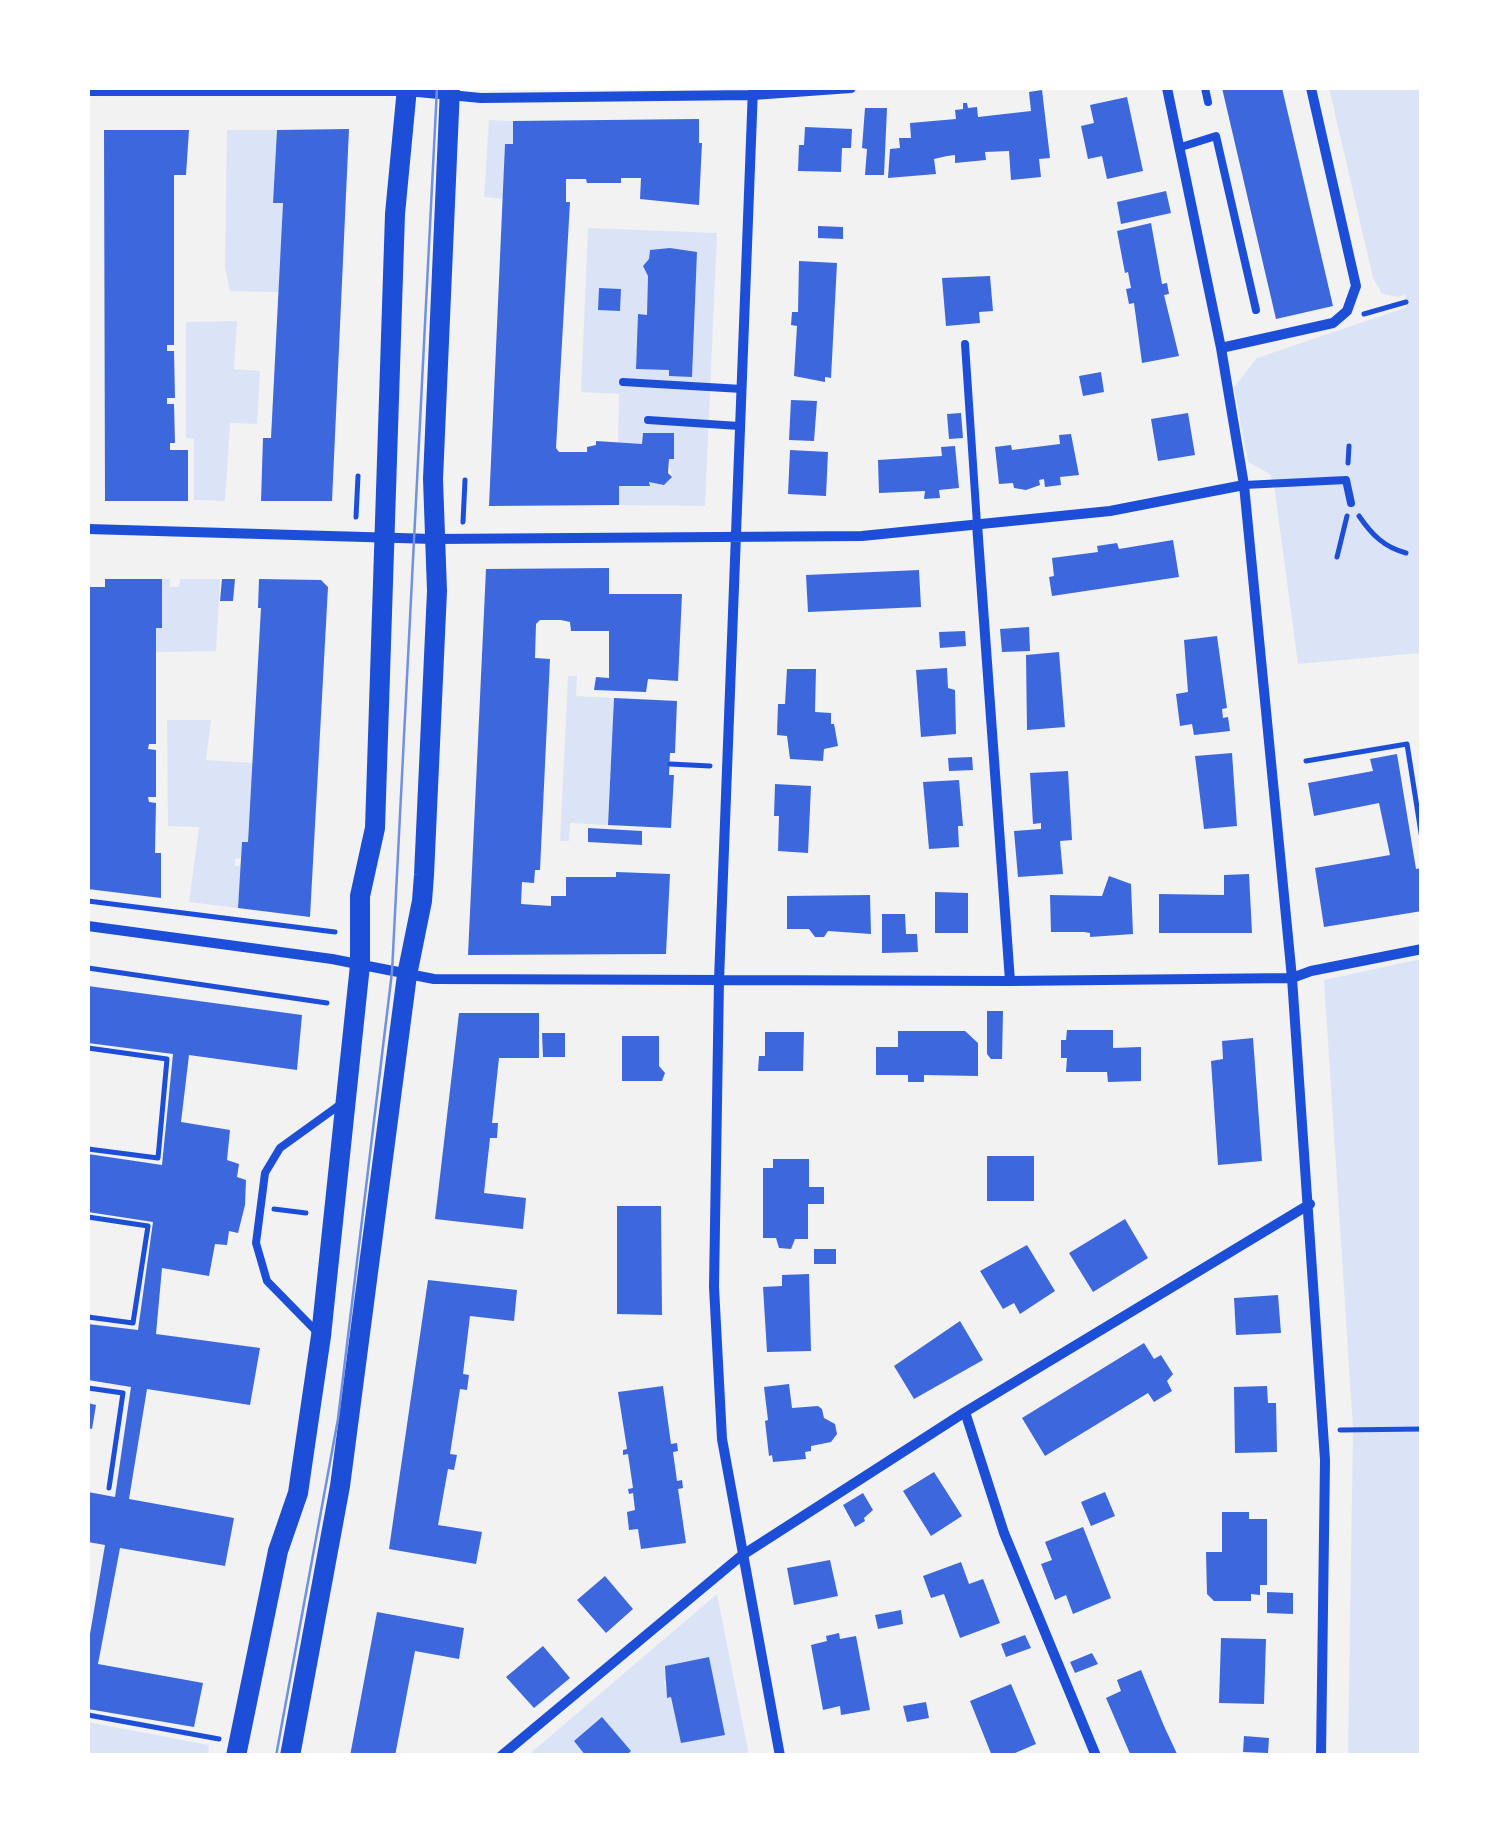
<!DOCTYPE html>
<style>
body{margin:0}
#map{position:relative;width:1509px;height:1843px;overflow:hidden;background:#f2f2f2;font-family:"Sofia Sans Condensed",sans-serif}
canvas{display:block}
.frame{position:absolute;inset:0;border:90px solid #fff;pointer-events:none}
</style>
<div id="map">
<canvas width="1509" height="1843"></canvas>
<div class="frame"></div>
</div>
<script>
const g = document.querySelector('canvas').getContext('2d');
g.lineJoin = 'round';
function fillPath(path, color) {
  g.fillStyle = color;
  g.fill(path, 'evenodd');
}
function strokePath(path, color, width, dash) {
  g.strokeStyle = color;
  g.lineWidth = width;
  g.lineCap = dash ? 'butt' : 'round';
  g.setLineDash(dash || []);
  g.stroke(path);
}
fillPath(new Path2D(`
 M1329,88h92v565l-123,11 -24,-179 -4,-11 -22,-12 -14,-75 23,-29 150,-51 -2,-13 -6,3 -17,-3 -9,-16z
 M489,120l24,1v23l-8,1 -2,54 -19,-2z
 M227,130h50l-4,72 10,1 -4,89 -49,-1 -5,-23z
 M588,228l129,5 -12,273 -86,-1v-19l31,-1v-3l22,-5 -3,-18 5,-1v-25h-31l-1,11h-24l1,-50 -38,-2zM671,248l26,4 -5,125 -23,-7 -33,-2 2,-53h9l1,-39 -5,-10zM599,289h22l-1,21h-22z
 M237,321l-3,48 26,2 -3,53 -27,-1 -5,78 -31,-1v-61l-8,-1v-116z
 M162,579h8v8h9l1,-8h40l-4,72 -60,1v-24h6z
 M568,676h9l-1,20 38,2 -6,127 -38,-2 -1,18h-9z
 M167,720h44l-5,40 47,3 -5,79h-6l-1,16 -6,1v7h6l-3,42 -49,-6 10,-75 -31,-1z
 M1421,959v796h-73l5,-327 -29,-448z
 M717,1594l32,161h-123l-24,-37 -28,23 12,14 -59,1zM709,1657l15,78 -53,-38h-4l-3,-16 4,-1 -2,-14z
 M88,1722l121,23 -1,10h-120z`), '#dbe4f7');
fillPath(new Path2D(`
 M1222,88h60l51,218 -57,13z
 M1042,90l8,68 -11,1 2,18 -30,3 -2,-29 -24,1 1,8 -31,3v-8l-8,1 -13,3 2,15 -48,4 2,-29 10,-1 -1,-10h12l-1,-15 46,-4 -1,-9 8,-1v-6h4l1,5 9,-1 1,10 53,-6 -2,-19z
 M1127,97l16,74 -36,8 -5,-23 -14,3 -7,-33 13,-3 -4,-18z
 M865,108h22l-3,67h-19l2,-26 -5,-1z
 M699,119v24h3l-3,62 -59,-6 1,-21h-20v5h-34l-1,-4h-20v23h4l-14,246 3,4h28v-5l9,-2v-4l46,3 1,-11h31v26h-5l-1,14 4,4 -8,8 -15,-3 1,4h-31v19l-130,1 16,-362h8v-23z
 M805,127l47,2 -1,19h-9l-1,24 -43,-1 1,-26h5z
 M349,129l-17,372h-71l2,-63h8l12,-235h-10l4,-73z
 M104,130h85l-3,45h-12v170h-7v6h7l1,47h-8v6h7l1,39h-5v7h18v51h-83z
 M1166,191l5,22 -50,11 -4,-22z
 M1151,223l11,61 5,-1 2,11 -5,1 15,61 -37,7 -8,-60 -5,1 -3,-15 5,-1 -3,-16 -3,1 -8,-42z
 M818,226l25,1v12l-25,-1z
 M670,248l27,4 -5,125 -23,-1v-6l-33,-1 2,-55 9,1 1,-39 -5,-10 6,-7 1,-9z
 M799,261l38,2 -6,115 -6,-1v5l-31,-6 3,-50 -6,-1 1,-13h6z
 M990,276l3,35 -14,1 1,11 -34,3 -4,-48z
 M599,288l22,1 -1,22 -22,-1z
 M1101,372l3,20 -21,4 -4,-20z
 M791,400l26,1 -3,40 -25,-1z
 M961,413l2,25 -14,1 -2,-25z
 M1188,413l7,42 -37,6 -7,-42z
 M1071,434l8,41 -19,2 1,8 -16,2 -1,-8 -5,1 1,5 -14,5 -12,-2 -1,-5 -14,1 -4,-37 16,-2 1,5 48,-6 -1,-9z
 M955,446l4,42 -20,2 1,8 -16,1 1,-8 -46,2 -1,-33 64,-4 -1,-9z
 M790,450l38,2 -2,44 -38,-2z
 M1173,540l6,37 -127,19 -3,-19 5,-1 -2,-18 46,-6 -1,-6 20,-3 2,6z
 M609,568v26h73l-4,87 -30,-2 -2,13 -52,-2 2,-13 13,1v-47h-38l-1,-9 -9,-2h-21l-4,4 -1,34 15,1 -10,211h-5l-1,13 -12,-1 -1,22 30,2v-10h15v-19h50v-5l54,2 -4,80 -198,1 18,-386z
 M919,570l2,37 -113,5 -2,-37z
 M105,579h57v49h-6v116h-7l-1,5 8,1v47h-8l1,5 7,1 -1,50h6v45l-73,-9v-302h17z
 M222,579h13l-2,22h-13z
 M259,579l62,1 7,7 -18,330 -72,-9 4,-66h6l13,-234h-3z
 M1029,627l1,24 -28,1 -2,-23z
 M965,631l1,15 -26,2 -1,-16z
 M1217,636l10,72 -5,1 1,9 5,-1 2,14 -36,4 -2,-11 -12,2 -4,-32 12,-2 -4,-52z
 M1059,652l6,75 -38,3 -1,-75z
 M947,668l1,20 7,2 1,44 -35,3 -5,-67z
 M787,669h29l-1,43 16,1v11h3l4,22 -14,3 -1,12 -33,-2 -3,-23 -10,-1 1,-31h7z
 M614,698l63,3 -2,52h-5l-1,22h5l-3,53 -63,-3z
 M1232,753l5,73 -33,3 -9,-73z
 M1397,754l19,115 6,-1v43l-98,16 -9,-59 75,-13 -11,-52 -65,13 -6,-33 65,-12 -3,-12z
 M972,757l1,13 -24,1 -1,-13z
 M1068,771l4,69 -12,1 3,33 -45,3 -4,-46 27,-2v-6l-8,1 -3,-51z
 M959,780l4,46h-5l1,21 -30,2 -6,-67z
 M775,784l36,2 -3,67 -30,-2 1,-35h-5z
 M588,828l54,3v14l-54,-3z
 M1249,874l3,59h-93v-39l65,1v-20z
 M1109,876l22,8 2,50 -43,3v-4l-6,-1h-33l-1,-37 52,1z
 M935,892l33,1v40h-33z
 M870,895l1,39 -43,-3 -4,6h-9l-6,-8h-22v-33z
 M882,914h23l1,20h11l1,18 -36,1z
 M88,986l214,29 -5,55 -108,-15 -8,67 49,8 -3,30 12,4 -2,13 9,3 -1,25 -7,28 -9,-2 -2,14 -12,-1 -6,32 -47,-8 -6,66 104,14 -10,57 -103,-16 -18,110 105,19 -9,48 -105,-18 -22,116 105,19 -9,44 -106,-18v-63l17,-101 -17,-3v-50l27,5 16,-110 -43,-7v-56l50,6 15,-108 -65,-10v-58l74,11 11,-111 -85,-11z
 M987,1011h16l-1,48h-11l-4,-5z
 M459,1013h80v45h-40l-7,65h6l-1,15h-7l-6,55 42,5 -3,31 -88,-10z
 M1067,1030h46v18l28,-1v34l-33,1 -1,-10h-41l1,-14h-6v-18h5z
 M898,1031h67l13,12v33l-54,-1v7h-16v-7h-32v-28h22z
 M765,1032h39l-1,39h-45l1,-15h6z
 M542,1033h23v24h-22z
 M622,1036h37v30l6,7 -3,8h-40z
 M1253,1038l9,123 -44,4 -7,-104 12,-2 -1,-18z
 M987,1156h47v45h-47z
 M773,1159h36v28h15v17h-16v35h-13l-4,10 -12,-1 -3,-10h-13v-70h10z
 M617,1206h44l1,109 -45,-1z
 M1125,1219l23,39 -55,34 -24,-39z
 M1027,1245l28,46 -35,23 -6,-11 -11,6 -23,-38z
 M814,1249h22v15h-22z
 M809,1274l2,77 -44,1 -4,-65 19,-1v-11z
 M428,1280l89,10 -3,31 -44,-5 -7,58 6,1 -2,15 -7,-1 -10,65 7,1 -3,15 -6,-1 -10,56 44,7 -6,32 -87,-15z
 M1278,1295l3,38 -45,2 -2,-37z
 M960,1321l23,39 -69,39 -20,-33z
 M1144,1343l10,16 7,-4 12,19 -6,7 5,10 -18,11 -6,-9 -103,63 -23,-38z
 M789,1384l3,24 26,-2 4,3 2,9 11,6 2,10 -6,8 -20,4v5l-6,1 1,7 -33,3 -1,-7 -3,1 -4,-35 3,-1 -4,-33z
 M663,1386l8,58 6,-1 1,8 -5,1 4,29 5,-1 1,8 -5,1 8,54 -45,6 -3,-20 -9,1 -2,-18 8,-2 -2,-17 -4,1 -1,-5 5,-1 -5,-34 -5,1v-5l4,-1 -9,-57z
 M1267,1386l1,17h8l1,49 -42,1 -1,-66z
 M88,1403l8,2 -4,24 -4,-1z
 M934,1472l28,44 -31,20 -28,-45z
 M1105,1492l10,24 -24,10 -10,-24z
 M863,1493l10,17 -9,8 1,3 -10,6 -12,-22z
 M1222,1512h27v7h18v66h-7v10l-9,-1v7h-37l-7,-7 -1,-42h16z
 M1083,1527l28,71 -38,16 -7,-19 -11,5 -14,-36 11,-4 -7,-18z
 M830,1560l8,36 -44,9 -7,-37z
 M961,1562l8,22 14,-5 17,44 -40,15 -16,-44 -13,4 -8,-22z
 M605,1576l28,33 -27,24 -29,-33z
 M1267,1592l26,1v21l-26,-1z
 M901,1610l2,14 -25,5 -3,-14z
 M377,1612l87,16 -5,31 -44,-8 -20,105h-45z
 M839,1633l1,6 16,-3 14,74 -29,5 -1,-9 -17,4 -12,-65 16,-4 -1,-5z
 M1025,1635l6,13 -25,9 -5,-13z
 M1221,1638l45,1 -2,65 -45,-1z
 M543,1646l27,32 -36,30 -28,-31z
 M1092,1653l6,11 -23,9 -5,-11z
 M709,1657l16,78 -44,8 -10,-46 -4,1 -2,-32z
 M1141,1670l23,56 14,30h-47l-25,-58 15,-7 -4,-11z
 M1011,1684l25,60 -28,12h-16l-22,-55z
 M926,1702l3,16 -22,4 -4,-16z
 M602,1717l29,34 -5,5h-40l-12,-15z
 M1244,1736l25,2 -1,15 -25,-1z`), '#3d67dc');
strokePath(new Path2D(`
 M1364,314l42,-12
 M1348,463l1,-17
 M1359,516c13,19 25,31 47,37
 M356,517l2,-41
 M463,522l2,-42
 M1337,557l10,-41
 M1306,761l101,-17 15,95
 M670,764l40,2
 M88,901l247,31
 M88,968l239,35
 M88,1048l79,11 -9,99 -70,-9
 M274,1209l32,4
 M88,1217l60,9 -15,97 -45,-6
 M88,1388l35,5 -14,95
 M1340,1430l82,-1
 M88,1715l131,24`), '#1d4ed8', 5);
strokePath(new Path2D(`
 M1205,88l3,14
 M1181,147l35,-11 40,174
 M965,344l12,180
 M623,382l119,7
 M648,420l91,6
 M1244,485l102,-5 5,23
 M317,1332l-50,-51 -11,-38 9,-70 15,-25 61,-44`), '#1d4ed8', 8);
strokePath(new Path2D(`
 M753,88l-34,892 -5,307 8,152 58,317
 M1167,88l54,260 23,137 48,493 33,482 -4,296
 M88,91h319l74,7 272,-3 98,-7
 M1221,348l112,-25 14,-12 9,-25 -45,-198
 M977,524l33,457
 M88,529l345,10 429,-3 248,-25 134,-26
 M88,926l244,33 102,20 576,2 282,-3 19,-7 111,-22
 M965,1412l39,121 92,223
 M501,1756l240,-200 224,-144 345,-208`), '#1d4ed8', 10);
strokePath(new Path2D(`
 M236,1756l42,-205 20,-58 23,-157 39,-371v-69l15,-68 20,-614 12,-126
 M290,1756l50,-270 67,-511 15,-74 2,-26 13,-284 -4,-112 17,-391`), '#1d4ed8', 20);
strokePath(new Path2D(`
 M276,1756l62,-337 54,-447 45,-884`), '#7290e2', 2.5);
</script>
